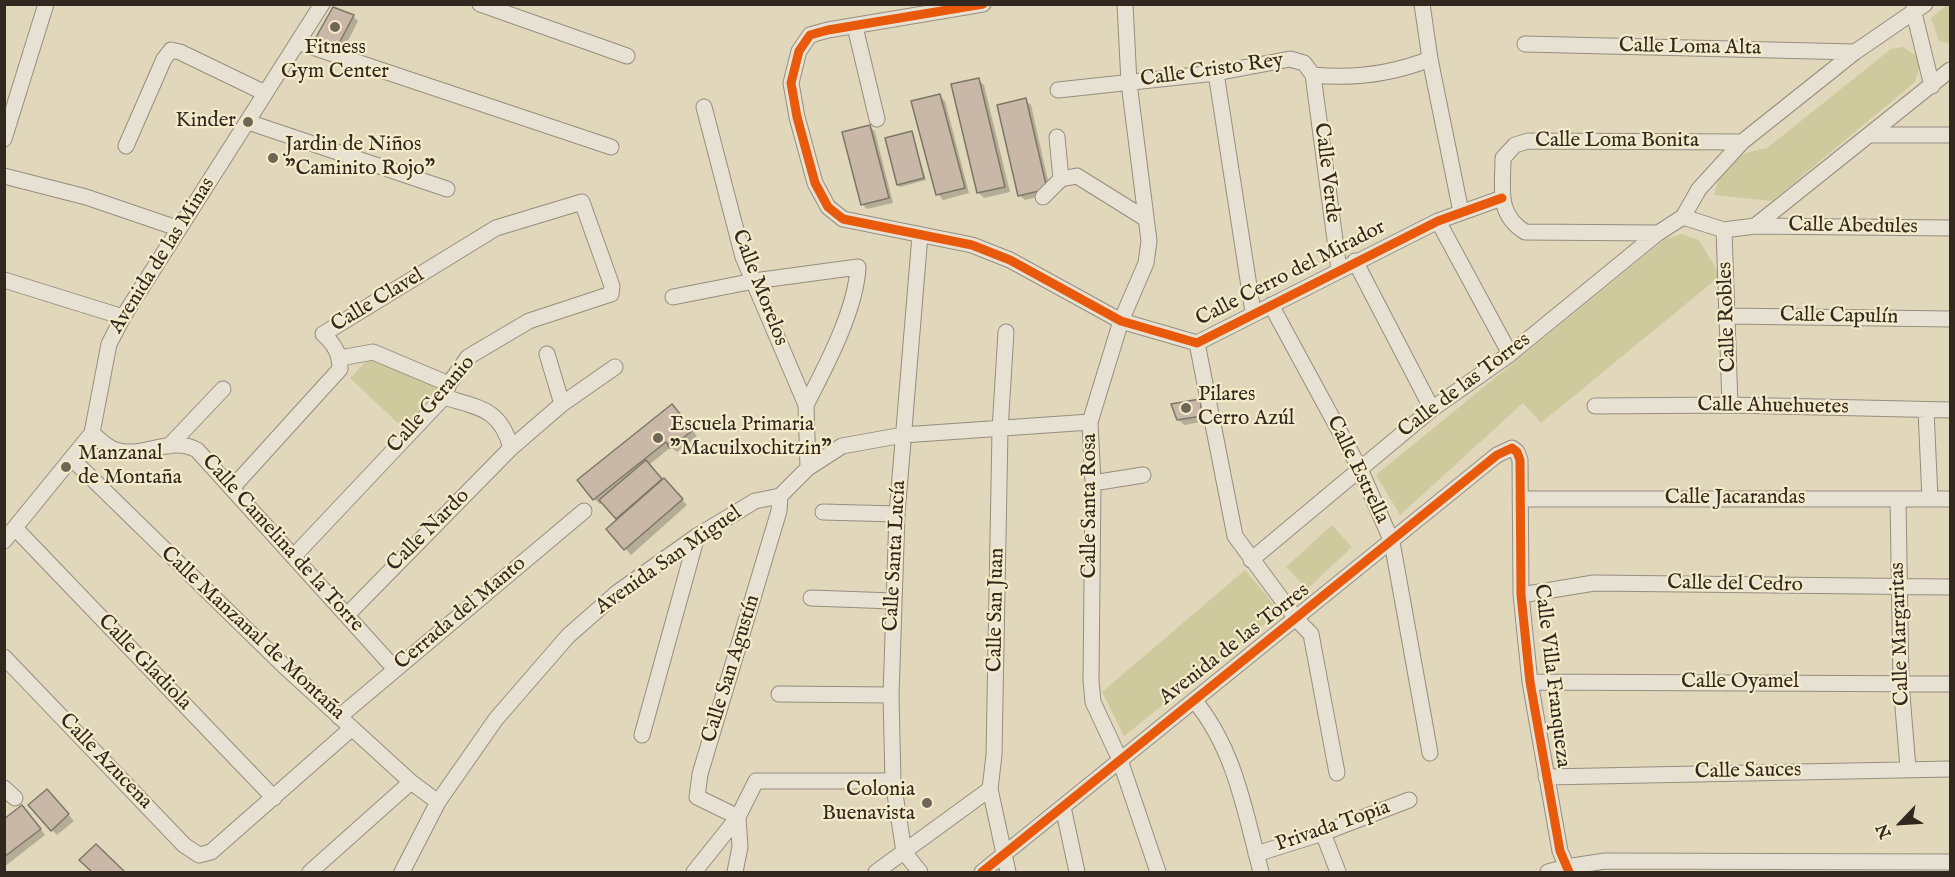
<!DOCTYPE html>
<meta charset="utf-8">
<style>
body{margin:0}
#map{position:relative;width:1955px;height:877px;overflow:hidden;background:#e1d7bb;font-family:"IM FELL English",serif}
canvas{display:block}
.frame{position:absolute;inset:0;border:6px solid #31291f;pointer-events:none}
.north{position:absolute;left:1871px;top:793px;width:60px;height:60px;-webkit-text-stroke:4px #f5eac9;paint-order:stroke;rotate:245deg;font-size:16px;font-weight:700;line-height:24px;text-align:center;color:#31291f}
.north::after{content:'';display:block;margin:auto;width:21px;height:27px;background:#31291f;clip-path:polygon(50% 0,100% 100%,50% 72%,0 100%)}
</style>
<div id="map">
<canvas width="1955" height="877"></canvas>
<div class="frame"></div>
<div class="north">N</div>
</div>
<script>
const g = document.querySelector('canvas').getContext('2d');
g.lineJoin = 'round';
function fillPath(path, color) {
  g.fillStyle = color;
  g.fill(path, 'evenodd');
}
function strokePath(path, color, width, dash) {
  g.strokeStyle = color;
  g.lineWidth = width;
  g.lineCap = dash ? 'butt' : 'round';
  g.setLineDash(dash || []);
  g.stroke(path);
}
function drawText(font, color, halo, rows, align = 'center') {
  g.font = font + ' "IM FELL English",serif';
  g.lineWidth = 4.5;
  g.setLineDash([]);
  g.textBaseline = 'middle';
  g.strokeStyle = halo;
  g.fillStyle = color;
  for (const [text, x, y, turn = 0] of rows) {
    g.save();
    g.translate(x, y);
    g.rotate((+turn || 0) * Math.PI / 180);
    g.textAlign = isNaN(turn) ? turn : align;
    if (halo) g.strokeText(text, 0, 0);
    g.fillText(text, 0, 0);
    g.restore();
  }
}
fillPath(new Path2D(`
 M1947,5h3v38l-11,-2 -8,-23z
 M1903,47l13,9 4,9 -5,17 -143,119 -58,-6c9,-33 20,-41 53,-47l124,-99z
 M1682,234l18,7 20,35 -179,147 -18,-20 -123,112 -24,-40 289,-236z
 M373,354l68,31 -38,43 -53,-50z
 M1332,525l20,22 -45,42 -21,-22z
 M1245,570l35,42 -156,124 -22,-44z`), '#cfca9d');
fillPath(new Path2D(`
 M353,16l5,5 -15,30 -21,-7 -5,-5z
 M978,80l6,5 26,107 -26,6 -5,-5z
 M939,96l6,5 24,92 -26,7 -5,-6z
 M1025,100l6,5 20,89 -26,6 -6,-5z
 M870,126l5,6 18,71 -26,6 -5,-5z
 M912,133l14,47 -26,7 -2,-2z
 M1199,401l6,5 2,15 -23,4 -5,-5z
 M677,411l20,25 -20,16 -6,-5 -22,18 38,40 -56,50 -23,-26 11,-9 -16,-18 -3,2 -6,-5z
 M52,796l22,25 -17,14 -5,-5z
 M27,812l18,23 -41,32v-46z`), '#0003');
const building = new Path2D(`
 M333,7l21,8 -17,32 -22,-8z
 M979,78l26,109 -28,6 -26,-109z
 M940,94l25,94 -29,7 -25,-94z
 M1026,98l21,91 -29,7 -21,-91z
 M870,125l19,73 -28,7 -19,-73z
 M912,131l12,47 -27,7 -12,-47z
 M1200,399l2,17 -25,4 -6,-16z
 M672,404l21,26 -23,18 -4,-6 -73,58 -16,-20z
 M646,460l16,19 -46,40 -17,-19z
 M664,478l19,21 -59,51 -18,-21z
 M47,789l22,25 -18,17 -23,-26z
 M22,805l19,24 -37,28v-38z
 M96,844l29,28h-33l-13,-12z`);
fillPath(building, '#c9b8a7');
strokePath(building, '#7d7768', 1.5);
const minor = new Path2D(`
 M480,4l147,52
 M983,4l-155,26 -18,5 -11,16 -8,32 6,34 18,66 13,24 15,12 129,26 38,15 111,61 76,22 241,-122 64,-23
 M1125,4l4,79 20,158 -3,22 -25,58 -31,101 3,61 -2,197 2,22 27,58 38,112
 M1422,4l8,55 31,153
 M1914,4v9l18,73
 M855,27l22,92
 M300,43l311,104
 M1525,44l330,8
 M1216,73l37,239
 M1313,75l26,195
 M1058,90l158,-17 74,-14 14,4 9,12c40,4 79,-1 117,-16
 M704,107l39,150 63,148 2,63
 M248,122l199,67
 M1873,135h77
 M1057,137l4,42
 M4,139l42,-135
 M126,146l38,-87 7,-9 9,2 85,41
 M4,176l82,21 91,31
 M1043,197l18,-18 16,-3 69,43
 M1683,217l41,13 31,-4 195,2
 M1438,221l72,133
 M1755,226l195,-156
 M1724,230l6,175
 M1658,233l-133,-1c-29,-18 -22,-44 -22,-74l12,-13 13,-4 214,1
 M920,235l-23,279 -6,181 2,86 11,71 16,20
 M1355,261l77,148
 M4,280l119,37
 M673,297l81,-16 104,-14c-2,43 -32,99 -52,138
 M1271,305l89,164 32,73 38,211
 M1728,316l222,3
 M1006,332l-6,98 -6,325 -4,34 18,83
 M1197,343l38,193 62,84 14,14 26,139
 M547,354l15,50
 M340,358l33,-6 76,32
 M444,397c35,11 56,11 67,51
 M1595,406l135,-1 220,5
 M1926,410l4,89
 M92,433c7,6 15,15 24,17 26,9 55,-15 81,0l198,219
 M169,446l54,-57
 M72,459l212,207 127,116 27,20
 M1093,483l50,-8
 M232,488l108,-119c0,-16 -6,-25 -17,-35l173,-106 86,-26 30,84 -1,8 -82,27 -61,36 -19,27 -5,13 -150,159
 M1520,499h430
 M1898,499l3,184 7,85
 M823,512l74,2
 M15,528l259,270
 M4,541l88,-108 17,-89 14,-27 199,-313
 M1251,560l181,-151 78,-55 148,-121 25,-16 16,-28 43,-47 113,-90 70,-48
 M1521,595l73,-12 356,4
 M811,598l82,3
 M347,615l164,-167 51,-44 53,-37
 M4,657l180,188 15,10 12,-3 141,-124
 M1530,682l420,2
 M779,694l112,1
 M1194,700c41,49 51,112 67,172
 M339,717l245,-206
 M642,735l55,-199
 M1546,777l404,-8
 M4,788l11,10
 M1063,807l14,65
 M738,817l-41,-20 3,-23 79,-263 1,-15
 M1323,833l15,39
 M1256,854l67,-21 86,-33
 M310,872l101,-90
 M402,872l36,-70 58,-83 72,-83 50,-44 79,-56 58,-35 25,-5 28,-28 34,-22 61,-11 187,-13
 M694,872l44,-55
 M735,872l5,-25 -2,-30 18,-36h137
 M876,872l114,-83
 M982,872l515,-417 15,-7 5,4 3,8 1,135 9,87 30,169 9,21
 M1548,872l18,-5 39,-6 345,1`);
strokePath(minor, '#958e7e', 17);
strokePath(minor, '#e6e1d3', 15);
strokePath(new Path2D(`
 M983,4l-155,26 -18,5 -11,16 -8,32 6,34 18,66 13,24 15,12 129,26 38,15 111,61 76,22 241,-122 64,-23
 M982,872l515,-417 15,-7 5,4 3,8 1,135 9,87 30,169 9,21`), '#e8590c', 9);
for (const [x, y, r, color] of [
 [335,27,6,"#6f6656"],
 [248,122,6,"#6f6656"],
 [273,158,6,"#6f6656"],
 [1186,408,6,"#6f6656"],
 [658,438,6,"#6f6656"],
 [66,467,6,"#6f6656"],
 [927,803,6,"#6f6656"]
]) {
  const dot = new Path2D();
  dot.arc(x, y, r, 0, 2 * Math.PI);
  g.fillStyle = color;
  g.fill(dot);
  strokePath(dot, '#f5eac9', 2);
}
drawText('21px', '#31291f', '#f5eac9', [
 ["Calle Loma Alta",1690,48,1],
 ["Calle Cristo Rey",1212,71,-8],
 ["Calle Loma Bonita",1617,142],
 ["Calle Verde",1326,173,83],
 ["Calle Abedules",1853,227,1],
 ["Avenida de las Minas",163,256,-58],
 ["Calle Cerro del Mirador",1291,274,-27],
 ["Calle Morelos",759,288,69],
 ["Calle Clavel",378,301,-31],
 ["Calle Robles",1728,317,-92],
 ["Calle Capulín",1839,317,1],
 ["Calle de las Torres",1465,386,-37],
 ["Calle Geranio",432,405,-49],
 ["Calle Ahuehuetes",1773,407,1],
 ["Calle Estrella",1357,470,64],
 ["Calle Jacarandas",1735,499],
 ["Calle Santa Rosa",1091,506,-90],
 ["Calle Nardo",429,531,-45],
 ["Calle Camelina de la Torre",282,544,48],
 ["Calle Santa Lucía",896,556,-87],
 ["Avenida San Miguel",669,561,-35],
 ["Calle del Cedro",1735,585,1],
 ["Calle San Juan",997,610,-89],
 ["Cerrada del Manto",461,614,-40],
 ["Calle Manzanal de Montaña",252,634,43],
 ["Calle Margaritas",1901,634,-92],
 ["Avenida de las Torres",1235,645,-38],
 ["Calle Gladiola",144,663,46],
 ["Calle San Agustín",732,669,-73],
 ["Calle Villa Franqueza",1551,676,83],
 ["Calle Oyamel",1740,683],
 ["Calle Azucena",105,762,46],
 ["Calle Sauces",1748,772,-1],
 ["Privada Topia",1333,827,-19]
]);
drawText('21px', '#31291f', '#f5eac9', [
 ["Fitness",335,49,"center"],
 ["Gym Center",335,73,"center"],
 ["Kinder",236,122,"right"],
 ["Jardin de Niños",285,146],
 ["\"Caminito Rojo\"",285,170],
 ["Pilares",1198,396],
 ["Cerro Azúl",1198,420],
 ["Escuela Primaria",670,426],
 ["\"Macuilxochitzin\"",670,450],
 ["Manzanal",78,455],
 ["de Montaña",78,479],
 ["Colonia",915,791,"right"],
 ["Buenavista",915,815,"right"]
], 'left');
</script>
